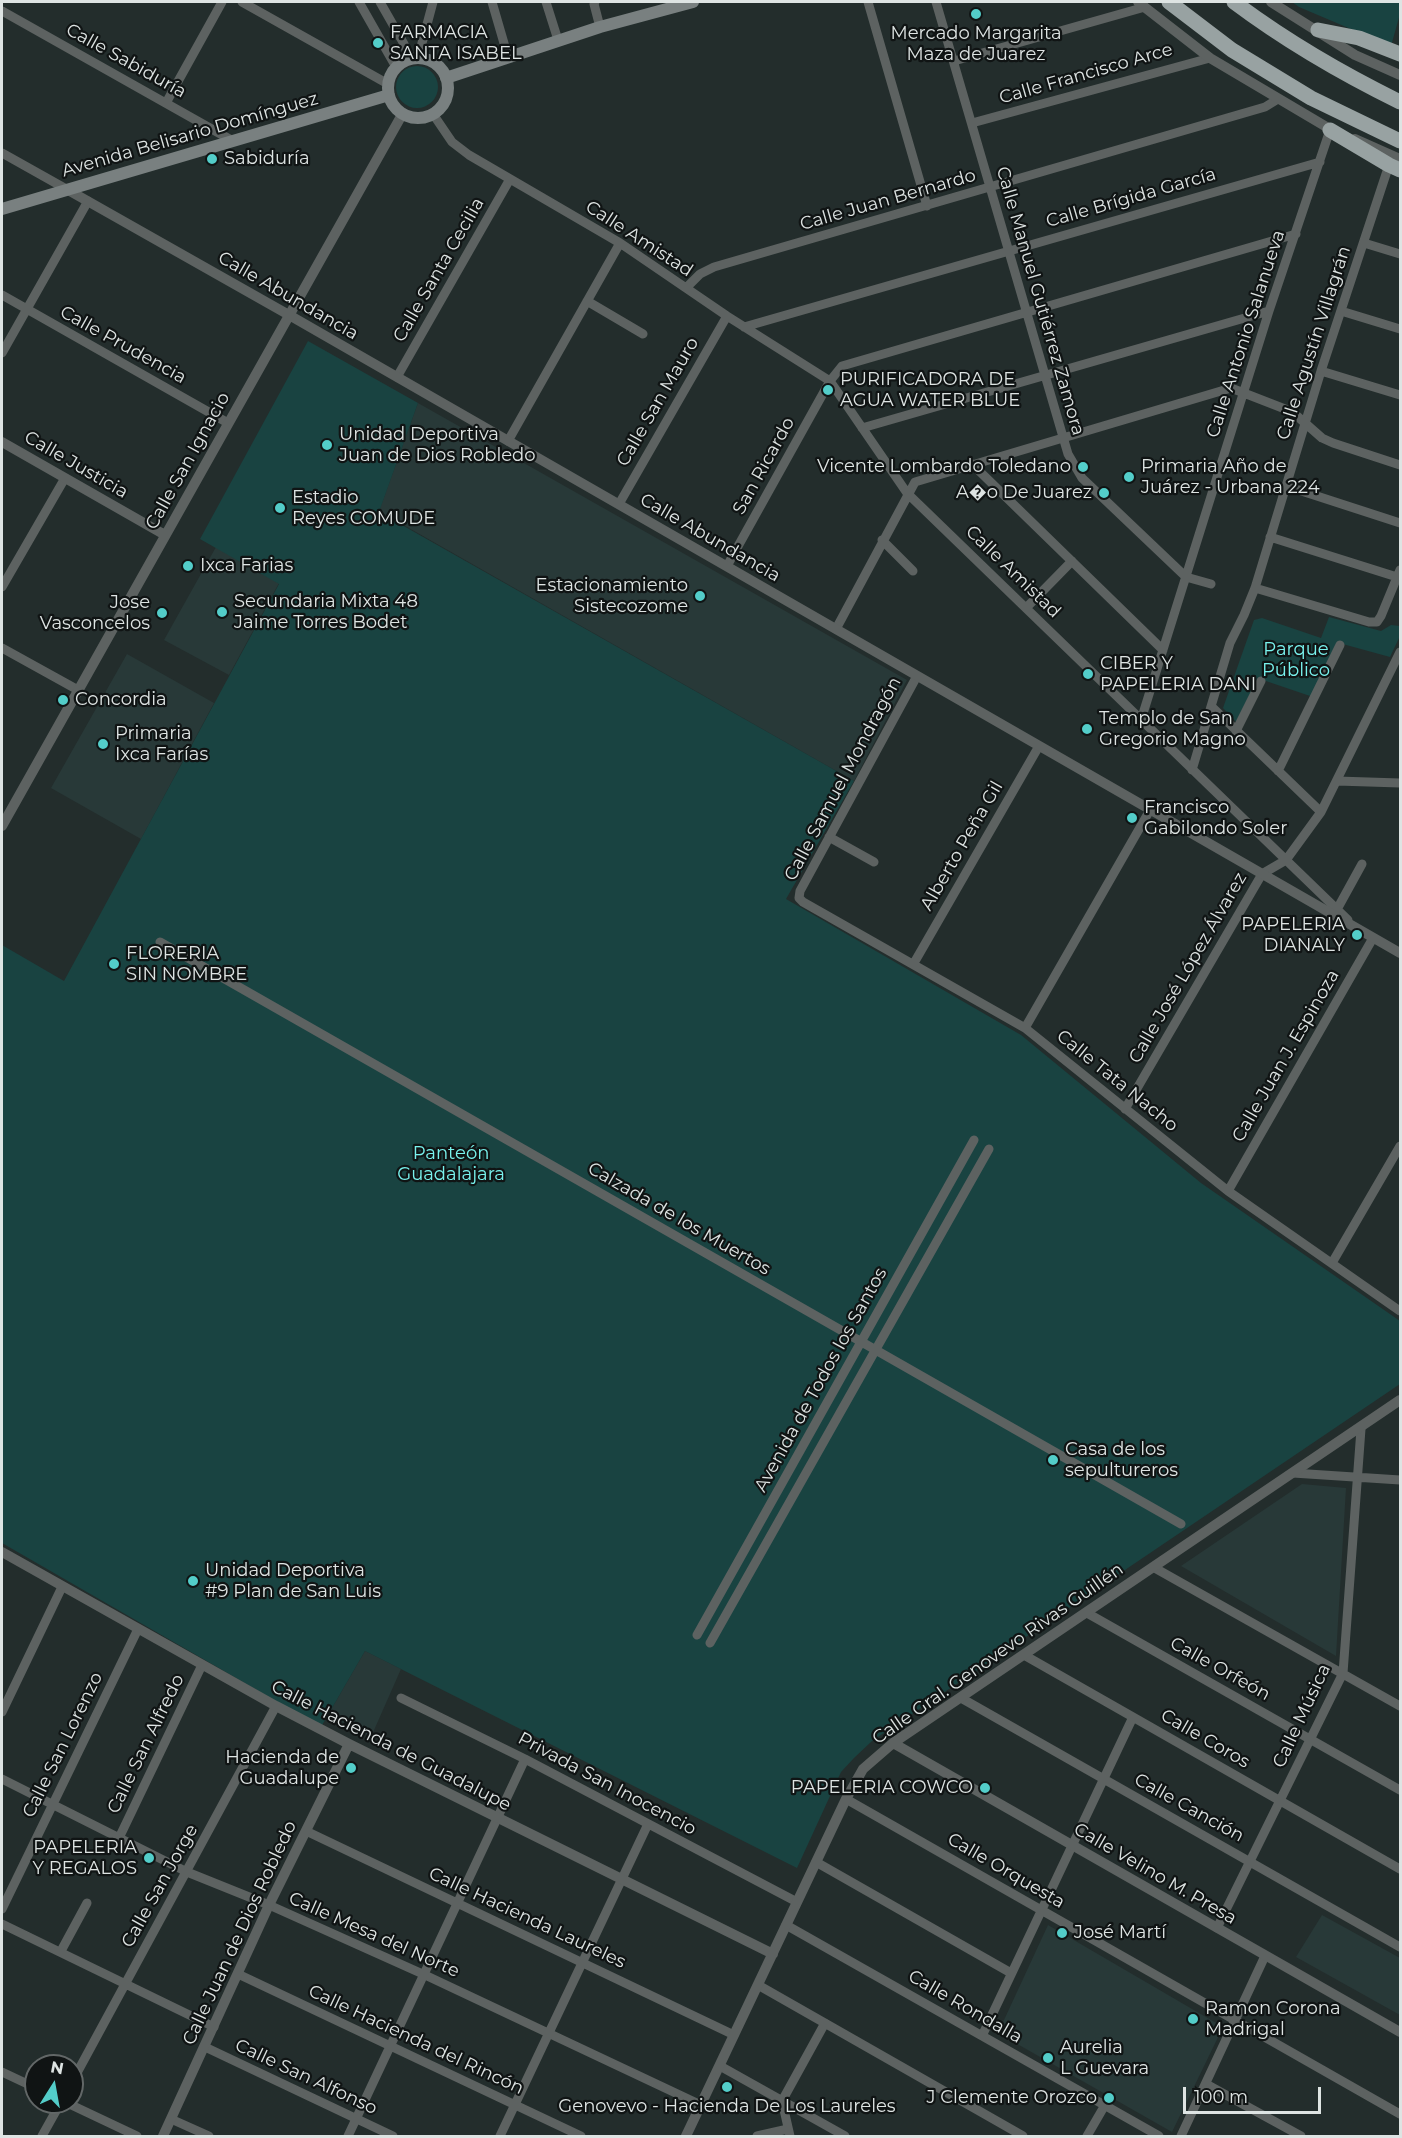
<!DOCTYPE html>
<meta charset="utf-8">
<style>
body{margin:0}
#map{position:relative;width:1402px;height:2138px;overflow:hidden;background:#232d2c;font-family:Montserrat,sans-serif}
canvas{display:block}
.frame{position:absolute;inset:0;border:3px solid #dee4e3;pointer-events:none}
.north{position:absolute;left:24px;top:2054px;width:60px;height:60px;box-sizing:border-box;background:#101414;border:2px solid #626767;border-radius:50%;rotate:11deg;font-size:16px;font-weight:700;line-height:24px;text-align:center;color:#dee4e3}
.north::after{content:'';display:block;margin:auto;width:21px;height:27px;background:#53cdc9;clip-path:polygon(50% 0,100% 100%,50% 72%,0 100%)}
.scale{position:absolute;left:1183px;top:2087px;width:138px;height:27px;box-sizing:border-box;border:3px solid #dee4e3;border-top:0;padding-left:8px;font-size:18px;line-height:21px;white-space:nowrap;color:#dee4e3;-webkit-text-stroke:4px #101414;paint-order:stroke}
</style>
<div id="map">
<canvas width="1402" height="2138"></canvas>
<div class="frame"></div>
<div class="north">N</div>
<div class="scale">100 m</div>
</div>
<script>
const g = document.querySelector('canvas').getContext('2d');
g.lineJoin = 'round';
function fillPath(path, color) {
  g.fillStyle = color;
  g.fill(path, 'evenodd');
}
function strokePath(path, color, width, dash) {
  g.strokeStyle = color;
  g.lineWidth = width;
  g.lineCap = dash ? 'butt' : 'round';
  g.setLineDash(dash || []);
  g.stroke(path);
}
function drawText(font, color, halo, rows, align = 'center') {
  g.font = font + ' Montserrat,sans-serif';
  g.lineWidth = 4.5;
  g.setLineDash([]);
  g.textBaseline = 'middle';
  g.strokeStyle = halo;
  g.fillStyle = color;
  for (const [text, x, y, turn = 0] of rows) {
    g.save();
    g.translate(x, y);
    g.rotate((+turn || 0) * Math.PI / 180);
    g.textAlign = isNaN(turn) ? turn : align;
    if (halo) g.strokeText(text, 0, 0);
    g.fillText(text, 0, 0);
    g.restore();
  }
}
fillPath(new Path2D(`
 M418,403l489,277 -53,101 -475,-270z
 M216,547l63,36 -50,92 -65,-35z
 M127,654l87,49 -73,136 -90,-51z
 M1302,1484l44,4 -10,168 -155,-90z
 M365,1651l36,18 -30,68 -43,-22z
 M1322,1915l78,43v57l-104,-58z
 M1048,1925l175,102 -51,105 -174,-99z`), '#283938');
fillPath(new Path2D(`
 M1292,2h108v12l-9,32 -92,-39z
 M396 87a21 21 0 1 1 42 0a21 21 0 1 1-42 0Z
 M308,341l110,62 -39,109 475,269 -68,118 235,136 180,148 199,138v63l-528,357 -18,17 -13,14 -44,96 -432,-217 -44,76 -319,-184v-598l62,36 215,-397 -79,-45z
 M1329,617l52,14 10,-6 9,1v10l-10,21 -51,-14 -26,54 -53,-18 -22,45 -15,-16 31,-88 8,-2 59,20z`), '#194341');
strokePath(new Path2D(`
 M242,2l146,82
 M359,2l37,65
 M380,2l24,42 5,15
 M492,2l16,55
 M546,2l12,38
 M595,2l-1,2 6,23
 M868,2l59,204
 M936,2l132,452 14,24 104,99 25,7
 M2,11l231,130
 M418,58l15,-56
 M954,61l191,-54
 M166,103l56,-101
 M433,114l19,28 17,13 151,88 107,73 103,65 77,112 441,427
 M972,123l238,-65
 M2,153l66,37
 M1364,243l36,11
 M686,288l14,-14 14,-7 551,-160 13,-8
 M2,295l226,128
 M587,301l56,33
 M1341,311l59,18
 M744,327l576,-165
 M2,353l86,-152
 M1321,371l79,24
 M397,377l113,-198
 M862,428l407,-117
 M508,441l112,-198
 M972,464l191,186
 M1286,486l114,37
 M619,504l108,-188
 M1270,537l127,40
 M882,540l31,31
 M727,566l103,-185 12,-15 454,-132
 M2,587l63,-109
 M1255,588l114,34h8l4,-6 19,-46
 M1026,608l46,-47
 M836,629l79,-147 316,-94 54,21 12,7 25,22 11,5 67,22
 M2,648l76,42
 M917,676l-117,215 -1,7 4,4 222,126 203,163 172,120
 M1212,707l109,105
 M1141,720l128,-409 61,-181
 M1236,731l25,-50
 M1192,770l38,-127 14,-28 11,-27 66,-217 68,-206
 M1278,771l62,-126
 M1337,781l63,2
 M829,837l45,25
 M1335,913l27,-49
 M160,942l1021,582
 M914,963l125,-217
 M1025,1028l125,-218
 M1125,1109l137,-235 24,-14 35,-48 79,-160
 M1228,1191l145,-253
 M1332,1263l68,-117
 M1293,1473l107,7
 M1153,1567l247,139
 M1087,1613l313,177
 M697,1635l277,-495
 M710,1643l279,-494
 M1024,1655l376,214
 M401,1698l124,61 272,143
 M961,1698l439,249
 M2,1712l60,-125
 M2,1779l185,93 82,33 156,70 276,130
 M846,1799l554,315
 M306,1831l428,204
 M119,1838l83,-173
 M816,1862l195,111
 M2,1909l136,-280
 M2,1924l212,103
 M786,1925l373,211
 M1217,1928l126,-255 18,-244
 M61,1951l26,-48
 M238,1974l343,162
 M758,1985l265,151
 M982,2036l151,-319
 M205,2047l188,89
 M720,2066l125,70
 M2,2072l34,16
 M72,2082l204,-376
 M1206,2084l95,52
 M65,2102l72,34
 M171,2119l38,17
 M42,2136l19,-34
 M348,2136l177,-377
 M500,2136l148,-312
 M757,2136l31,-7
 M790,2136l-8,-35 43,-78
 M1087,2136l18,-31
 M1181,2136l84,-180`), '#5d6261', 9);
strokePath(new Path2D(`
 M1138,2l72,56 125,74
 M1271,2l84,53 45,20
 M1355,139l45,20
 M68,190l221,125 1111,638
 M2,442l163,93
 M2,826l401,-713
 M2,1552l274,154 73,38 424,210
 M893,1743l507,289
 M163,2136l106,-231 80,-161
 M686,2136l160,-337 17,-30 30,-26 507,-343`), '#5d6261', 10);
strokePath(new Path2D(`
 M388 88a30 30 0 1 1 60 0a30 30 0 1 1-60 0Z
 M446,78l154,-51 93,-25
 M2,209l387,-114`), '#798080', 12);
strokePath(new Path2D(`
 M1169,2l63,48 79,48 89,43
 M1234,2c52,39 107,71 166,100
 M1318,30l41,8 41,16
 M1330,130l59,35 11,5`), '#98a2a2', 15);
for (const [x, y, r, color] of [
 [976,14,6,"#53cdc9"],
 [378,43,6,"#53cdc9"],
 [212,159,6,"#53cdc9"],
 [828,390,6,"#53cdc9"],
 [327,445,6,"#53cdc9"],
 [1083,467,6,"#53cdc9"],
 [1129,477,6,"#53cdc9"],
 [1104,493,6,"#53cdc9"],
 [280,508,6,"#53cdc9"],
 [188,566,6,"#53cdc9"],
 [700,596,6,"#53cdc9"],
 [222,612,6,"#53cdc9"],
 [162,613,6,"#53cdc9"],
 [1088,674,6,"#53cdc9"],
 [63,700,6,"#53cdc9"],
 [1087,729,6,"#53cdc9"],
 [103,744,6,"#53cdc9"],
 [1132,818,6,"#53cdc9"],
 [1357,935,6,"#53cdc9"],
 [114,964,6,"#53cdc9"],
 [1053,1460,6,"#53cdc9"],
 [193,1581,6,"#53cdc9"],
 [351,1768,6,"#53cdc9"],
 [985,1788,6,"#53cdc9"],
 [149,1858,6,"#53cdc9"],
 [1062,1933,6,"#53cdc9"],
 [1193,2019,6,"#53cdc9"],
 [1048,2058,6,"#53cdc9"],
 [727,2087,6,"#53cdc9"],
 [1109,2098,6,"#53cdc9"]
]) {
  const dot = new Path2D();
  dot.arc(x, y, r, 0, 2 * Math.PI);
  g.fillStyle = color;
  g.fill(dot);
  strokePath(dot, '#101414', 2);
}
drawText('18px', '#dee4e3', '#101414', [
 ["FARMACIA",390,33],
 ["SANTA ISABEL",390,54],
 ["Mercado Margarita",976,34,"center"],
 ["Maza de Juarez",976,55,"center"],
 ["Sabiduría",224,159],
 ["PURIFICADORA DE",840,380],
 ["AGUA WATER BLUE",840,401],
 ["Unidad Deportiva",339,435],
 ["Juan de Dios Robledo",339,456],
 ["Vicente Lombardo Toledano",1071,467,"right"],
 ["Primaria Año de",1141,467],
 ["Juárez - Urbana 224",1141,488],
 ["A�o De Juarez",1092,493,"right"],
 ["Estadio",292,498],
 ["Reyes COMUDE",292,519],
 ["Ixca Farias",200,566],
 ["Estacionamiento",688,586,"right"],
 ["Sistecozome",688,607,"right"],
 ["Secundaria Mixta 48",234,602],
 ["Jaime Torres Bodet",234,623],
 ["Jose",150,603,"right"],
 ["Vasconcelos",150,624,"right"],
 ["CIBER Y",1100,664],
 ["PAPELERIA DANI",1100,685],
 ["Concordia",75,700],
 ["Templo de San",1099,719],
 ["Gregorio Magno",1099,740],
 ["Primaria",115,734],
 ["Ixca Farías",115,755],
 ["Francisco",1144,808],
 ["Gabilondo Soler",1144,829],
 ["PAPELERIA",1345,925,"right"],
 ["DIANALY",1345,946,"right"],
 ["FLORERIA",126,954],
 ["SIN NOMBRE",126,975],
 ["Casa de los",1065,1450],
 ["sepultureros",1065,1471],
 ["Unidad Deportiva",205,1571],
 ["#9 Plan de San Luis",205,1592],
 ["Hacienda de",339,1758,"right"],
 ["Guadalupe",339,1779,"right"],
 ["PAPELERIA COWCO",973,1788,"right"],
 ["PAPELERIA",137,1848,"right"],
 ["Y REGALOS",137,1869,"right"],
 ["José Martí",1074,1933],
 ["Ramon Corona",1205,2009],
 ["Madrigal",1205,2030],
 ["Aurelia",1060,2048],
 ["L Guevara",1060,2069],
 ["J Clemente Orozco",1097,2098,"right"],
 ["Genovevo - Hacienda De Los Laureles",727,2107,"center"]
], 'left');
drawText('18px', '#dee4e3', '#101414', [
 ["Calle Sabiduría",126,61,29],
 ["Calle Francisco Arce",1086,74,-16],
 ["Avenida Belisario Domínguez",190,135,-16],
 ["Calle Brígida García",1131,198,-16],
 ["Calle Juan Bernardo",888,200,-16],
 ["Calle Amistad",639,239,33],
 ["Calle Santa Cecilia",439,270,-60],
 ["Calle Abundancia",288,296,30],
 ["Calle Manuel Gutiérrez Zamora",1040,301,74],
 ["Calle Antonio Salanueva",1246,334,-72],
 ["Calle Agustín Villagrán",1314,343,-72],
 ["Calle Prudencia",123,345,29],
 ["Calle San Mauro",658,402,-60],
 ["Calle San Ignacio",188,461,-61],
 ["Calle Justicia",76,465,30],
 ["San Ricardo",764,466,-61],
 ["Calle Abundancia",710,538,30],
 ["Calle Amistad",1013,572,44],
 ["Calle Samuel Mondragón",843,779,-62],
 ["Alberto Peña Gil",962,846,-60],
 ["Calle José López Álvarez",1188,968,-60],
 ["Calle Juan J. Espinoza",1286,1056,-60],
 ["Calle Tata Nacho",1117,1081,39],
 ["Calzada de los Muertos",679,1219,30],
 ["Avenida de Todos los Santos",821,1380,-61],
 ["Calle Gral. Genovevo Rivas Guillén",998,1654,-35],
 ["Calle Orfeón",1220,1669,29],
 ["Calle Música",1302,1716,-65],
 ["Calle Coros",1205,1739,30],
 ["Calle San Alfredo",146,1744,-64],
 ["Calle San Lorenzo",63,1745,-64],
 ["Calle Hacienda de Guadalupe",391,1746,27],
 ["Privada San Inocencio",607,1784,28],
 ["Calle Canción",1189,1808,29],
 ["Calle Orquesta",1006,1871,30],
 ["Calle Velino M. Presa",1155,1874,30],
 ["Calle San Jorge",160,1886,-61],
 ["Calle Hacienda Laureles",527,1918,25],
 ["Calle Juan de Dios Robledo",240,1933,-65],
 ["Calle Mesa del Norte",374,1935,24],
 ["Calle Rondalla",965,2007,30],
 ["Calle Hacienda del Rincón",416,2040,25],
 ["Calle San Alfonso",306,2077,25]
]);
drawText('18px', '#79f3ee', '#101414', [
 ["Parque",1296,650],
 ["Público",1296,671],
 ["Panteón",451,1154],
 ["Guadalajara",451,1175]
]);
</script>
